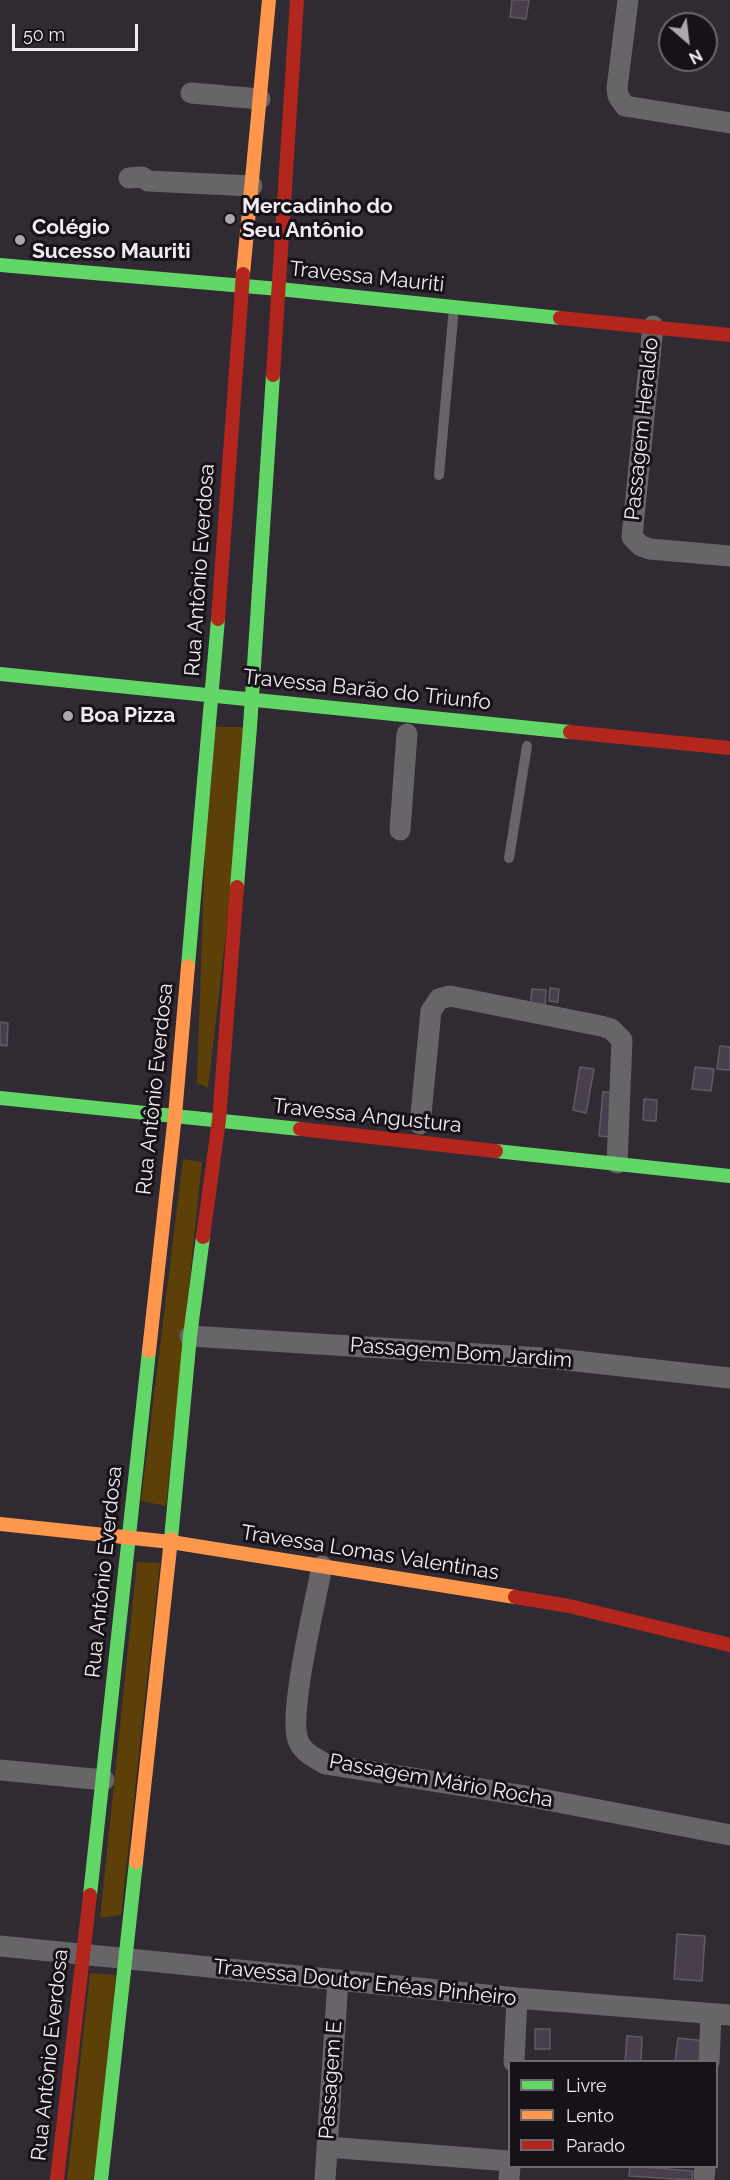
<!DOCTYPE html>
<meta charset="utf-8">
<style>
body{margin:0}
#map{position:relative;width:730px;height:2180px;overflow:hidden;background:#302a32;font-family:Raleway,sans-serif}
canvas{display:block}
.legend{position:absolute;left:508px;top:2060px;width:210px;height:108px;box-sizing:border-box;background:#171118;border:2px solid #6e6770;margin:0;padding:8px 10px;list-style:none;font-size:18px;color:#f1e9f3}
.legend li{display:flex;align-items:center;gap:12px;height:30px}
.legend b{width:30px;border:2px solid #6e6770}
.north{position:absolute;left:658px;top:12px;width:60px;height:60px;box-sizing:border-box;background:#171118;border:2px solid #6e6770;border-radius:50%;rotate:152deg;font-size:16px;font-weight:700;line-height:24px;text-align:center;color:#f1e9f3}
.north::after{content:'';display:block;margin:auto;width:21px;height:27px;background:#ada6af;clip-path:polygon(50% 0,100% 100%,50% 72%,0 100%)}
.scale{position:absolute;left:12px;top:24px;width:126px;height:27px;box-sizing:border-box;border:3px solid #f1e9f3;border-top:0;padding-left:8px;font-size:18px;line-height:21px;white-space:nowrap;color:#f1e9f3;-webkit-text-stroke:4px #171118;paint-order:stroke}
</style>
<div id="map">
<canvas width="730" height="2180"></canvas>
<ul class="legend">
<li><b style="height:8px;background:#63d668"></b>Livre</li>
<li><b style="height:8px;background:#ff974d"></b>Lento</li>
<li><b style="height:8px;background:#b3261e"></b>Parado</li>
</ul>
<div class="north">N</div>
<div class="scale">50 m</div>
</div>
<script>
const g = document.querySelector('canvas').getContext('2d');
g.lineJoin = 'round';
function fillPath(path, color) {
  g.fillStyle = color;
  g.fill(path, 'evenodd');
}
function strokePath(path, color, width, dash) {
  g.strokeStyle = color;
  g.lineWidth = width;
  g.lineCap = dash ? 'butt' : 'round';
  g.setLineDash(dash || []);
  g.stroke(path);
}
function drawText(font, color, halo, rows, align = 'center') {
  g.font = font + ' Raleway,sans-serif';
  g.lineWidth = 6;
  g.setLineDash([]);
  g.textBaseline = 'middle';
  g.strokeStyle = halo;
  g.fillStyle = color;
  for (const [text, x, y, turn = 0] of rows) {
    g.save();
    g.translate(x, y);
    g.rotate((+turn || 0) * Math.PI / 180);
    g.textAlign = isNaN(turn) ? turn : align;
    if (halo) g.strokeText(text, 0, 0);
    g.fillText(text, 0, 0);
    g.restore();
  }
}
fillPath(new Path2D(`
 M209,727h41l-42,361 -11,-5z
 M183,1159l19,3 -36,344 -25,-5z
 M137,1562l23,1 -39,352 -21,3z
 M90,1973l26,2 -21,205h-28z`), '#5c4007');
const building = new Path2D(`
 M512,0h17l-3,19 -16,-2z
 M550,988l9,1 -1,13 -9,-1z
 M532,989l14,1 -1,19 -15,-1z
 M0,1022l8,1 -1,23 -7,-1z
 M720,1046l10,1v23l-13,-1z
 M580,1067l14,2 -8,44 -13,-3z
 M695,1067l19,2 -3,22 -19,-2z
 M603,1092l12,1 -4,44 -12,-1z
 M644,1099l13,1 -1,21 -13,-1z
 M677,1934l28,2 -3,45 -28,-2z
 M535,2029h15v20h-15z
 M627,2036l15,1 -1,25h-16z
 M678,2038l28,3 -2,21h-29z
 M630,2166l63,5 -1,9 -63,-4z`);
fillPath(building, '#493e4d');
strokePath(building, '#605a62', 1.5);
strokePath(new Path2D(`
 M439,475l15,-168
 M509,858l18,-112`), '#676568', 10);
strokePath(new Path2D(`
 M628,0l-11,88 1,8 7,10 105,17
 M191,93l69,6
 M129,178l13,-1 6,4 104,5
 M653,326l-21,211 9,9 9,3 80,7
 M400,830l7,-96
 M420,1124l11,-113 8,-12 11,-3 151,30 10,3 11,11 -5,123
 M190,1336l368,23 172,19
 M322,1566c-6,34 -34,146 -24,174 5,13 16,17 27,24l201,32 204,39
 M0,1770l104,10
 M0,1946l517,52 213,17
 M514,2062l3,-64
 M709,2062l2,-48
 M327,2147l183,14
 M325,2180l13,-200
 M509,2180l1,-14
 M704,2180l1,-14`), '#676568', 21);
strokePath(new Path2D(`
 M0,265l279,24 281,29
 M0,674l570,58
 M237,887l13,-160 23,-352
 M188,966l30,-347
 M0,1098l300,31
 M496,1151l234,25
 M171,1539l19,-203 13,-99
 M90,1895l59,-544
 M101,2180l35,-318`), '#63d668', 14);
strokePath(new Path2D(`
 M243,274l26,-274
 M149,1351l26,-236 13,-149
 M0,1524l171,18 344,55
 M136,1862l35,-323`), '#ff974d', 14);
strokePath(new Path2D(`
 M560,318l170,17
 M273,375l24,-375
 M218,619l25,-345
 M570,732l160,16
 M300,1129l196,22
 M203,1237l16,-117 18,-233
 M515,1597l54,9 161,39
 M57,2180l33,-285`), '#b3261e', 14);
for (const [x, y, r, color] of [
 [230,219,6,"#ada6af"],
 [20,240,6,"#ada6af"],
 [68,716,6,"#ada6af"]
]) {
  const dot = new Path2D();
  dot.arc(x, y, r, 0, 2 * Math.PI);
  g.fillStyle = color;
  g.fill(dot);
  strokePath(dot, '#171118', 2);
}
drawText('bold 21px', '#f1e9f3', '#171118', [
 ["Mercadinho do",242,207],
 ["Seu Antônio",242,231],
 ["Colégio",32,228],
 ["Sucesso Mauriti",32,252],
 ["Boa Pizza",80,716]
], 'left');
drawText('21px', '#f1e9f3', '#171118', [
 ["Travessa Mauriti",367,277,6],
 ["Passagem Heraldo",642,429,-84],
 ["Rua Antônio Everdosa",200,570,-86],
 ["Travessa Barão do Triunfo",367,690,6],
 ["Rua Antônio Everdosa",155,1089,-84],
 ["Travessa Angustura",367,1116,6],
 ["Passagem Bom Jardim",461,1353,4],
 ["Travessa Lomas Valentinas",370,1553,9],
 ["Rua Antônio Everdosa",104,1572,-84],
 ["Passagem Mário Rocha",441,1781,10],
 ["Travessa Doutor Enéas Pinheiro",365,1983,6],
 ["Rua Antônio Everdosa",50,2055,-84],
 ["Passagem E",331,2080,-86]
]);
</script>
